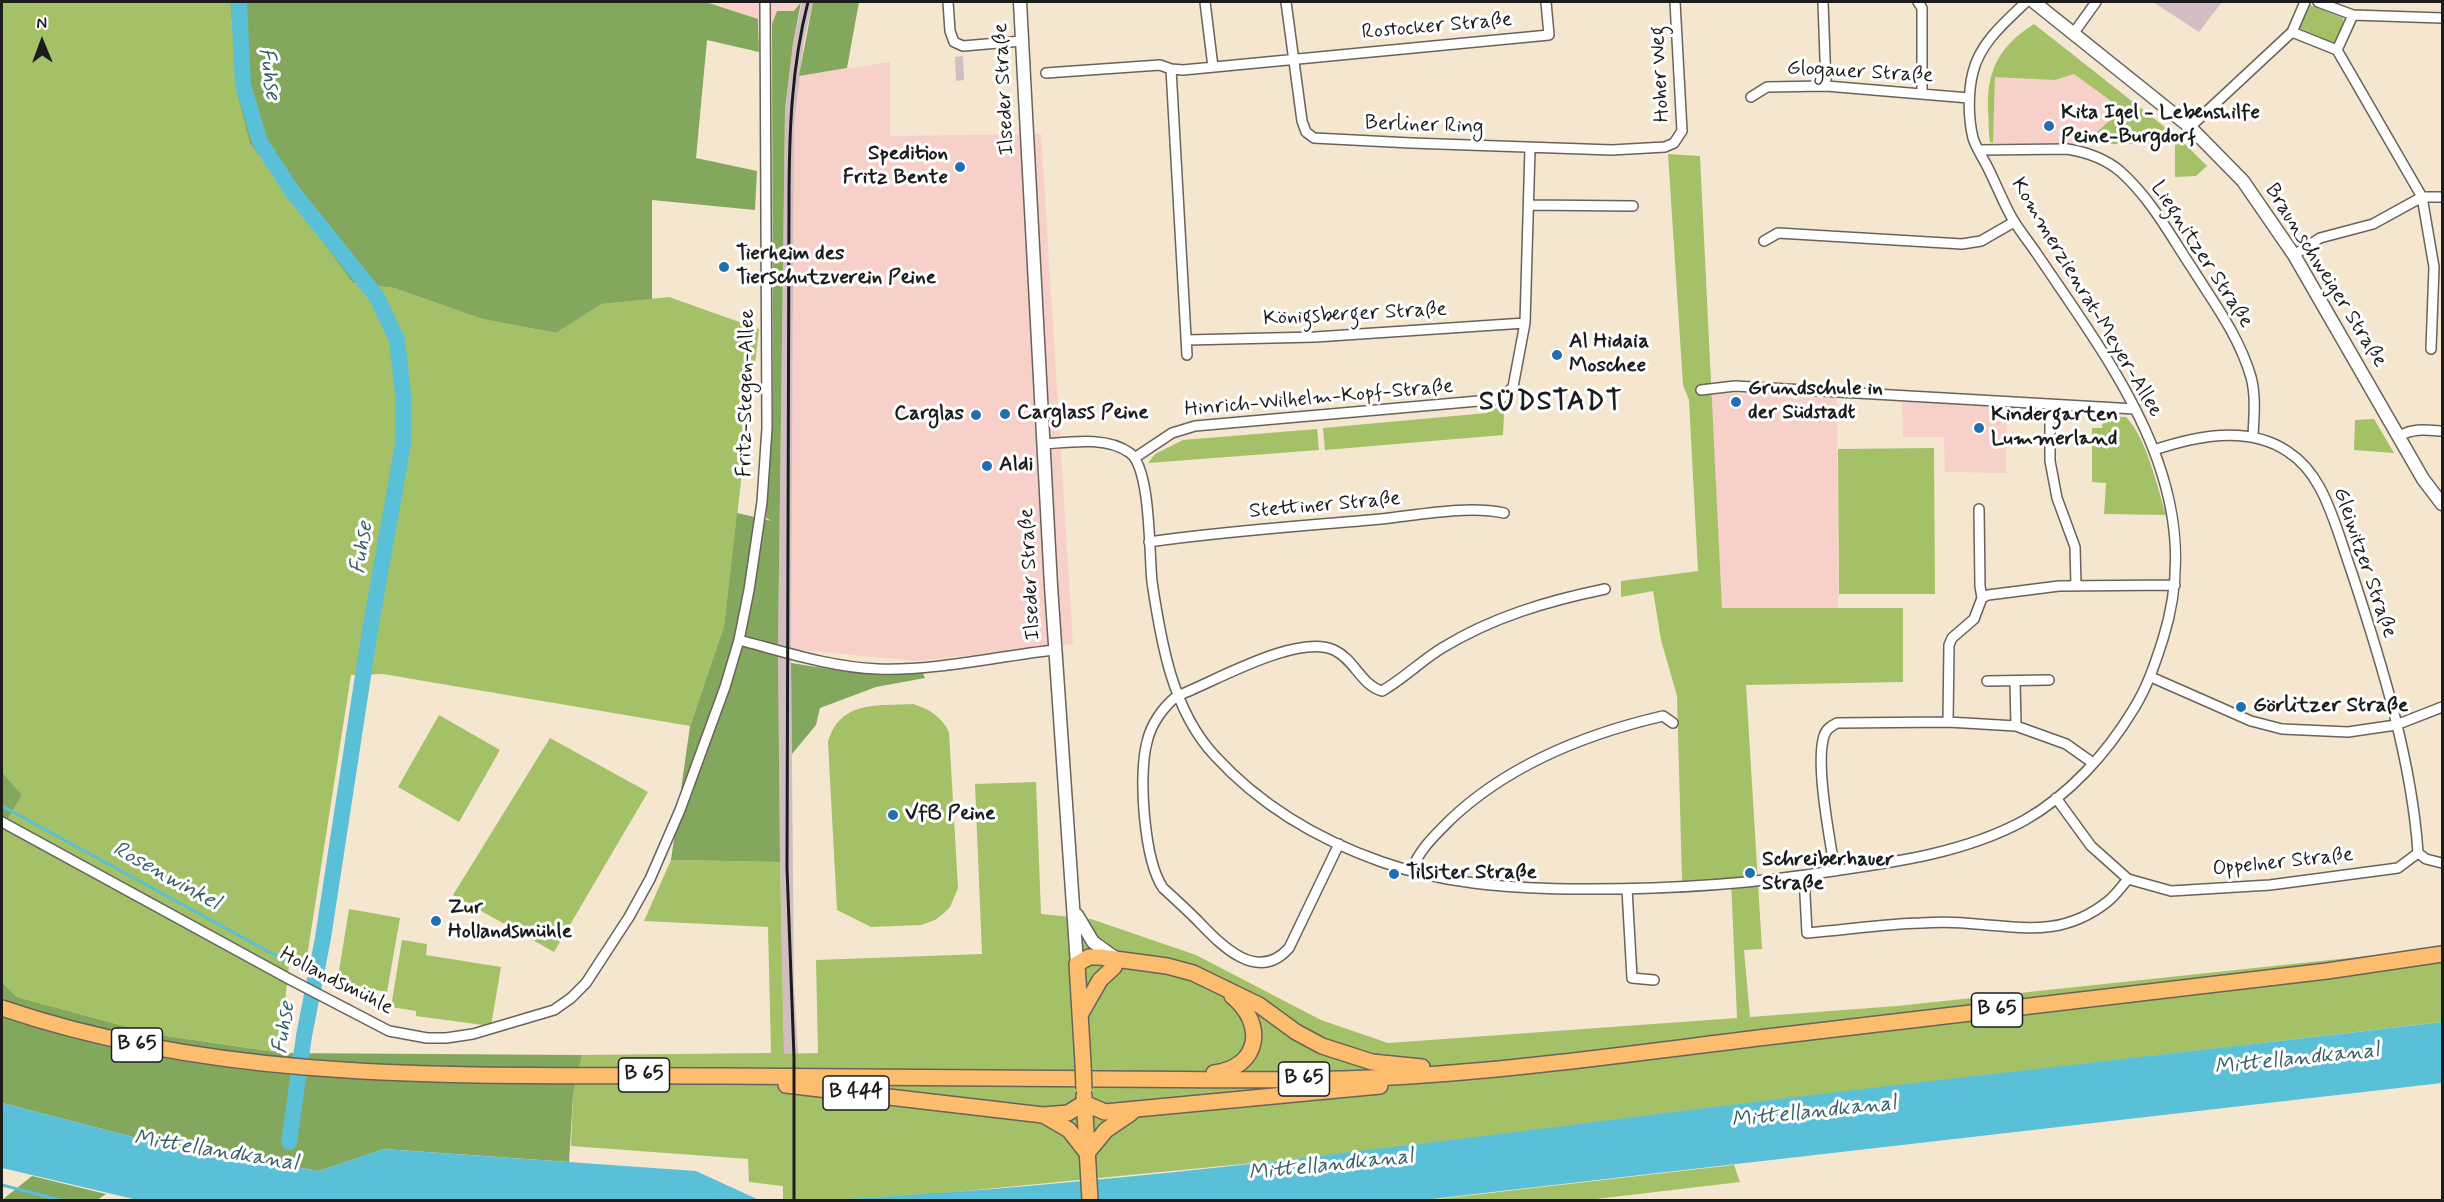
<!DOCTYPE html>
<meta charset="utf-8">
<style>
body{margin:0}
#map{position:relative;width:2444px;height:1202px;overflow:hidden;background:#f5e6d0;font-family:Mynerve,sans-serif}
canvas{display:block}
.frame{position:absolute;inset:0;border:3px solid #1c1c1c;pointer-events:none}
.north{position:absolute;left:12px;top:12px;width:60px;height:60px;-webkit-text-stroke:4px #fff;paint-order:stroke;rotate:359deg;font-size:16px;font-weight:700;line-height:24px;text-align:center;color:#1c1c1c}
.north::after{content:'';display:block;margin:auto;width:21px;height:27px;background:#1c1c1c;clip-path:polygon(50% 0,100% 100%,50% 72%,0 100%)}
</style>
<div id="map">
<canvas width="2444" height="1202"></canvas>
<div class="frame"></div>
<div class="north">N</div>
</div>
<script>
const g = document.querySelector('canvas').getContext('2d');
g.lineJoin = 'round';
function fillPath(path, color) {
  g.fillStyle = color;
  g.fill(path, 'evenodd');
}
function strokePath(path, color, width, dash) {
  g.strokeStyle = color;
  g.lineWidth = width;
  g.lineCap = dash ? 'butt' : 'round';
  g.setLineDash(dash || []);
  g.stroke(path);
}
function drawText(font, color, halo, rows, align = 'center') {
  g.font = font + ' Mynerve,sans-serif';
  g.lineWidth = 6;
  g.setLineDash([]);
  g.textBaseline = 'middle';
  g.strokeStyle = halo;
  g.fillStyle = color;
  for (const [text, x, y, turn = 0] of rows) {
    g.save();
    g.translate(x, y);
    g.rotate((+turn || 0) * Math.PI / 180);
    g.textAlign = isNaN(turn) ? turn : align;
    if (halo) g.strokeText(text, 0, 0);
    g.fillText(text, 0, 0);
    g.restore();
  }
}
fillPath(new Path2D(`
 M709,2h92l-6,9h-18l-5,13z
 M890,62v74l151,-2 32,510 -158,17 -124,-12 3,-523 5,-50z
 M2074,74l48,35 -38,35 -91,-1 2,-67 59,4z
 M1711,393l126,3 1,212h-116z
 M1902,400l105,7 -1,66 -61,-1 -1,-35h-41z`), '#f7d0ca');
fillPath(new Path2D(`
 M802,2h11l-9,39 -10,85 -3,523 3,337 4,68h-14l-4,-191 -2,-216 7,-538 8,-67z
 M2153,2h69l-23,30z
 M963,56l1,24 -8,1 -1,-24z`), '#d2bec2');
fillPath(new Path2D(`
 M2,2h228l7,90 116,191 41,5 88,31 74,14 46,-29 67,-7 90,32 -35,297 -34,100 -307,-52 -32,1 -45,288 -15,-14 -5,43 -4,61 -129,-19 -136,-37 -15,-15v-153l20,-34 -20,-23z
 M2310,5l33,13 1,6 -8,18h-5l-32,-14z
 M2034,24l146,115 27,27 -11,10 -21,1v-33h-91l38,-35 -48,-35 -19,6 -60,-3 -2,66 -3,-1c-2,-11 -1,-22 -2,-33 -1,-41 12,-63 46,-85z
 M1668,154l32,2 22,452h181v74l-157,3 16,264 -18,1 6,67 147,-11 527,-56 18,9v63l-709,83 -377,48 -431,42 -95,5h-47v-14l-34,-4 -1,-23 -177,-13 2,-50 9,-41 189,-2 -3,-126 -124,-6 27,-61 109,2 4,192 34,-1 -2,-93 166,-6 -7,-170 61,-2 5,132 50,5 105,36 125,65 67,23 349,-25 -6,-139 -49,2 -5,-185 -16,-56 -8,-49 -32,6v-16l77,-10 -9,-171 -6,-15z
 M1498,408l6,5 -1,22 -178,15 -2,-22 164,-15 3,-4z
 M2103,416l23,1c21,22 31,69 40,98l-62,-1 2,-31 -14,-1v-54h10z
 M2374,419l20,34 -40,-3 1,-30z
 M1317,429l2,21 -171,13 7,-9 28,-14z
 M1934,448l1,146h-96l-1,-145z
 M913,704c16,5 28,12 36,28l9,156 -8,19 -7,7 -8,6 -14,5 -50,2 -34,-17 -9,-168c12,-42 50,-36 85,-38z
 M439,715l61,35 -41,72 -61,-35z
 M550,738l98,54 -94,160 -101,-57z
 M349,909l51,9 -13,74 -50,-9z
 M402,940l25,4 -1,11 75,12 -10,59 -75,-10v-5l-25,-4z
 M1734,1165l6,17 -152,18h-159z`), '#a4c168');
fillPath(new Path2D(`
 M230,2h476l52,17 1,33 -52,-12 -11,118 61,13 -2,39 -103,-10v99l-50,5 -46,29 -74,-14 -88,-31 -41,-5 -103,-140 -13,-51z
 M801,2l-8,41 -8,66 -7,538 2,215 -109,-2 19,-134 34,-100 13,-113 35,8 -6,-3 7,-100 -1,-394 5,-13h17z
 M813,2h46l-12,66 -48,8z
 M791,663l58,9 73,-1 3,7 -49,9 -56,21 -4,17 -24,29z
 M2,772l20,23 -20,34z
 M2,982l15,15 136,37 129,19 300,2 -9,41 -4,66 -185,-13 -65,22 -159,-27 -158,-41z
 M32,1176l74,18 -9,6h-95z`), '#83a75c');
fillPath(new Path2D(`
 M2442,1022v61l-1019,117h-593c301,-16 601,-58 900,-95 237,-29 475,-55 712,-83z
 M2,1103l158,41 159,27 65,-22 312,22 63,29h-621l-136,-32z`), '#5ac0d8');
strokePath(new Path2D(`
 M2,806l313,171
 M2,1185l58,15`), '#5ac0d8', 3);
strokePath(new Path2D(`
 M239,2l4,83 17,57 32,49 85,106 20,43 6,54v50l-33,186 -47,308 -19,98 -15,106`), '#5ac0d8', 16);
const minor = new Path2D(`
 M948,2l2,29 4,11 9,4 59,-5
 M1205,2l8,65
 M1286,2l16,119 4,11 8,6 97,5 201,7 53,-3 9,-4 8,-12 -7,-129
 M1823,2l3,84
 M1918,2l4,6v85
 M2318,2l35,13 89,3
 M2292,32l45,18 85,147 12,70 -3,82
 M2073,34l23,-32
 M2337,50l16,-35
 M1171,69l16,286
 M1046,73l114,-8 11,4 12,1 366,-35 -3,-33
 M1751,97l16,-10 59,-1 143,12
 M2190,127l102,-95 13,-30
 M1979,150l88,-1c19,3 39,10 54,23 30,27 49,63 71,96 22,35 47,68 59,109 5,19 3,39 2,59
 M2422,197h20
 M1529,205l104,1
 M1764,241l14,-8 184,11 19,-3 33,-19
 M2294,255l26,-17 53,-14 49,-27
 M1186,340l129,-3 210,-14
 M1701,390l34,-4 400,23
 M2050,405v56l7,37 18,49 1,38
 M2399,436c15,-8 27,-6 43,-5
 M1044,444c26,-2 63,-8 86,9 21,16 19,100 22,129 9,60 20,128 63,174 45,49 104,84 167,106 59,21 123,26 186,27 89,1 177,-4 265,-18 64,-9 134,-19 192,-51 44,-25 82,-67 108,-110 14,-22 22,-46 30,-71 47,-149 -47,-268 -126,-385 -8,-12 -18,-24 -25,-36 -9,-16 -16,-34 -24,-50 -5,-10 -12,-20 -15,-30 -5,-21 -5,-46 0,-66 7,-29 32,-50 53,-70
 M1136,457l36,-24 23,-7 306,-27 12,-12 12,-64 5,-175
 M1979,509l1,77 2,12
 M1149,542c77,-11 155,-16 232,-23 38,-4 87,-14 123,-6
 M739,640c46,12 91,27 139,29 59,2 119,-13 177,-19
 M2151,677l100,44 31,8 66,3 48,-7 46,-18
 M1987,681l62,-1
 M2015,681l1,45
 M1948,722l1,-77 3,-7 22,-19 8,-21 6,-3 71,-9 116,-1
 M2056,798l35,48 37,33 43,12 99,-6 128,-17 20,-15c-6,-92 -37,-192 -66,-280 -10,-28 -18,-59 -32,-85 -8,-15 -19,-28 -33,-37 -40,-26 -91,-15 -133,-1
 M2,822l289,158 98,51 38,7h19l27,-4 81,-24 17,-12 15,-15 43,-66 21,-38 30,-69 45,-123 14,-47 10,-50 13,-88 5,-74 -2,-426
 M1339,844l-50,104c-32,36 -69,-4 -92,-28 -11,-11 -22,-21 -34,-32 -19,-28 -25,-113 -16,-146 4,-18 16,-35 30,-46 37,-14 120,-63 157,-46 20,9 28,36 48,41 21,-12 39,-30 60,-43 51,-31 105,-47 163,-59
 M2418,853l8,6 16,4
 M1411,871c9,-22 22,-34 39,-51 59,-56 135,-86 213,-104l10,7
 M1835,871c-5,-31 -20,-107 -11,-135 2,-7 7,-10 13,-13l111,-1 68,4 50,18 27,19
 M1804,876l3,57c38,-3 76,-9 114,-10 18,-1 37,-1 55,1 49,4 88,12 131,-22 8,-6 15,-16 21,-23
 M1627,889l5,89 22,2`);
const tertiary = new Path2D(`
 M1020,2l31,584 26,378
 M2034,2l156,125 53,54 51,74 129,224 19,25
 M1077,915l16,27 21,15`);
const primary = new Path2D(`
 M1077,964l12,-7h11l67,9 26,7 66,32 37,27 26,14 50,16 50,5
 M1077,964l6,99
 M2,1008c232,79 479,66 721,68 126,1 251,1 376,3 98,0 196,3 294,-2 125,-7 250,-25 374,-40 187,-22 373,-44 560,-66l115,-17
 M1080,1015l20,-35 14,-13
 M1214,1073c46,-6 52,-49 18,-77
 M786,1085l257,30 25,-2 16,-10
 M1084,1096l6,104
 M1084,1103l21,9 275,-26
 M1045,1116l24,14 18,23
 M1087,1153l19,-23 25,-17`);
strokePath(minor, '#68635b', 12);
strokePath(tertiary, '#68635b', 15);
strokePath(primary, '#68635b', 18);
strokePath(minor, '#fff', 9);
strokePath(tertiary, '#fff', 12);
strokePath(primary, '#fcbd6f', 15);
strokePath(new Path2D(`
 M794,1200v-143l-7,-189 2,-664c0,-68 2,-136 19,-202`), '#1c1c1c', 3);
const primaryBridge = new Path2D(`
 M1083,1063l1,26`);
strokePath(primaryBridge, '#68635b', 18, []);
strokePath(primaryBridge, '#fcbd6f', 15);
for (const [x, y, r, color] of [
 [2049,126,6,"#1f6fb2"],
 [960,167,6,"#1f6fb2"],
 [724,267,6,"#1f6fb2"],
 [1557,355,6,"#1f6fb2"],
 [1736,402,6,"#1f6fb2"],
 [1005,414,6,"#1f6fb2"],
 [976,415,6,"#1f6fb2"],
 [1979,428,6,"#1f6fb2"],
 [987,466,6,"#1f6fb2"],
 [2241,707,6,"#1f6fb2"],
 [893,815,6,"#1f6fb2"],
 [1750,873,6,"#1f6fb2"],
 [1394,874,6,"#1f6fb2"],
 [436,921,6,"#1f6fb2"]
]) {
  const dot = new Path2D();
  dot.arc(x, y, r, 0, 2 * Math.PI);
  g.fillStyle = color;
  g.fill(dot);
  strokePath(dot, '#fff', 2);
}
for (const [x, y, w] of [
 [1997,1010,51],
 [137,1045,51],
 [644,1075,51],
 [1304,1079,51],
 [856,1093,66]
]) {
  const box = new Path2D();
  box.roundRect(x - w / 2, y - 17, w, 34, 4.5);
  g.fillStyle = '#fff';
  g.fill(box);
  strokePath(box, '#1c1c1c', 1.5);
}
drawText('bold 20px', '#1c1c1c', null, [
 ["B 65",1997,1010],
 ["B 65",137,1045],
 ["B 65",644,1075],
 ["B 65",1304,1079],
 ["B 444",856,1093]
]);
drawText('21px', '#1c1c1c', '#fff', [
 ["Rostocker Straße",1437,27,-5],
 ["Glogauer Straße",1860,73,3],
 ["Hoher Weg",1661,74,-93],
 ["Ilseder Straße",1005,89,-93],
 ["Berliner Ring",1424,126,2],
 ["Liegnitzer Straße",2201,255,57],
 ["Braunschweiger Straße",2325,276,58],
 ["Kommerzienrat-Meyer-Allee",2086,298,59],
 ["Königsberger Straße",1355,315,-3],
 ["Fritz-Stegen-Allee",747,393,-89],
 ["Hinrich-Wilhelm-Kopf-Straße",1319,399,-5],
 ["Stettiner Straße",1325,506,-5],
 ["Gleiwitzer Straße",2364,563,71],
 ["Ilseder Straße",1031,574,-93],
 ["Oppelner Straße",2283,863,-6],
 ["Hollandsmühle",336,982,27]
]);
drawText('bold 21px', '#1c1c1c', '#fff', [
 ["Kita Igel - Lebenshilfe",2061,114],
 ["Peine-Burgdorf",2061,138],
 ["Spedition",948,155,"right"],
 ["Fritz Bente",948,179,"right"],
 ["Tierheim des",736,255],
 ["Tierschutzverein Peine",736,279],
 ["Al Hidaia",1569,343],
 ["Moschee",1569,367],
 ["Grundschule in",1748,390],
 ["der Südstadt",1748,414],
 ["Carglass Peine",1017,414],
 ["Carglas",964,415,"right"],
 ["Kindergarten",1991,416],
 ["Lummerland",1991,440],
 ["Aldi",999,466],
 ["Görlitzer Straße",2253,707],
 ["VfB Peine",905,815],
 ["Schreiberhauer",1762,861],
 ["Straße",1762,885],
 ["Tilsiter Straße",1406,874],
 ["Zur",448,909],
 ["Hollandsmühle",448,933]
], 'left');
drawText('italic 22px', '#355e67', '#fff', [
 ["Fuhse",268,74,82],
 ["Fuhse",363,548,-81],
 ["Rosenwinkel",166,877,29],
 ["Fuhse",285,1028,-81],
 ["Mittellandkanal",2297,1060,-6],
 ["Mittellandkanal",1814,1113,-6],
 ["Mittellandkanal",216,1152,9],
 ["Mittellandkanal",1331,1166,-6]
]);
g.letterSpacing = '1.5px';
drawText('bold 27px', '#1c1c1c', '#fff', [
 ["SÜDSTADT",1551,403]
]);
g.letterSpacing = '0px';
</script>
